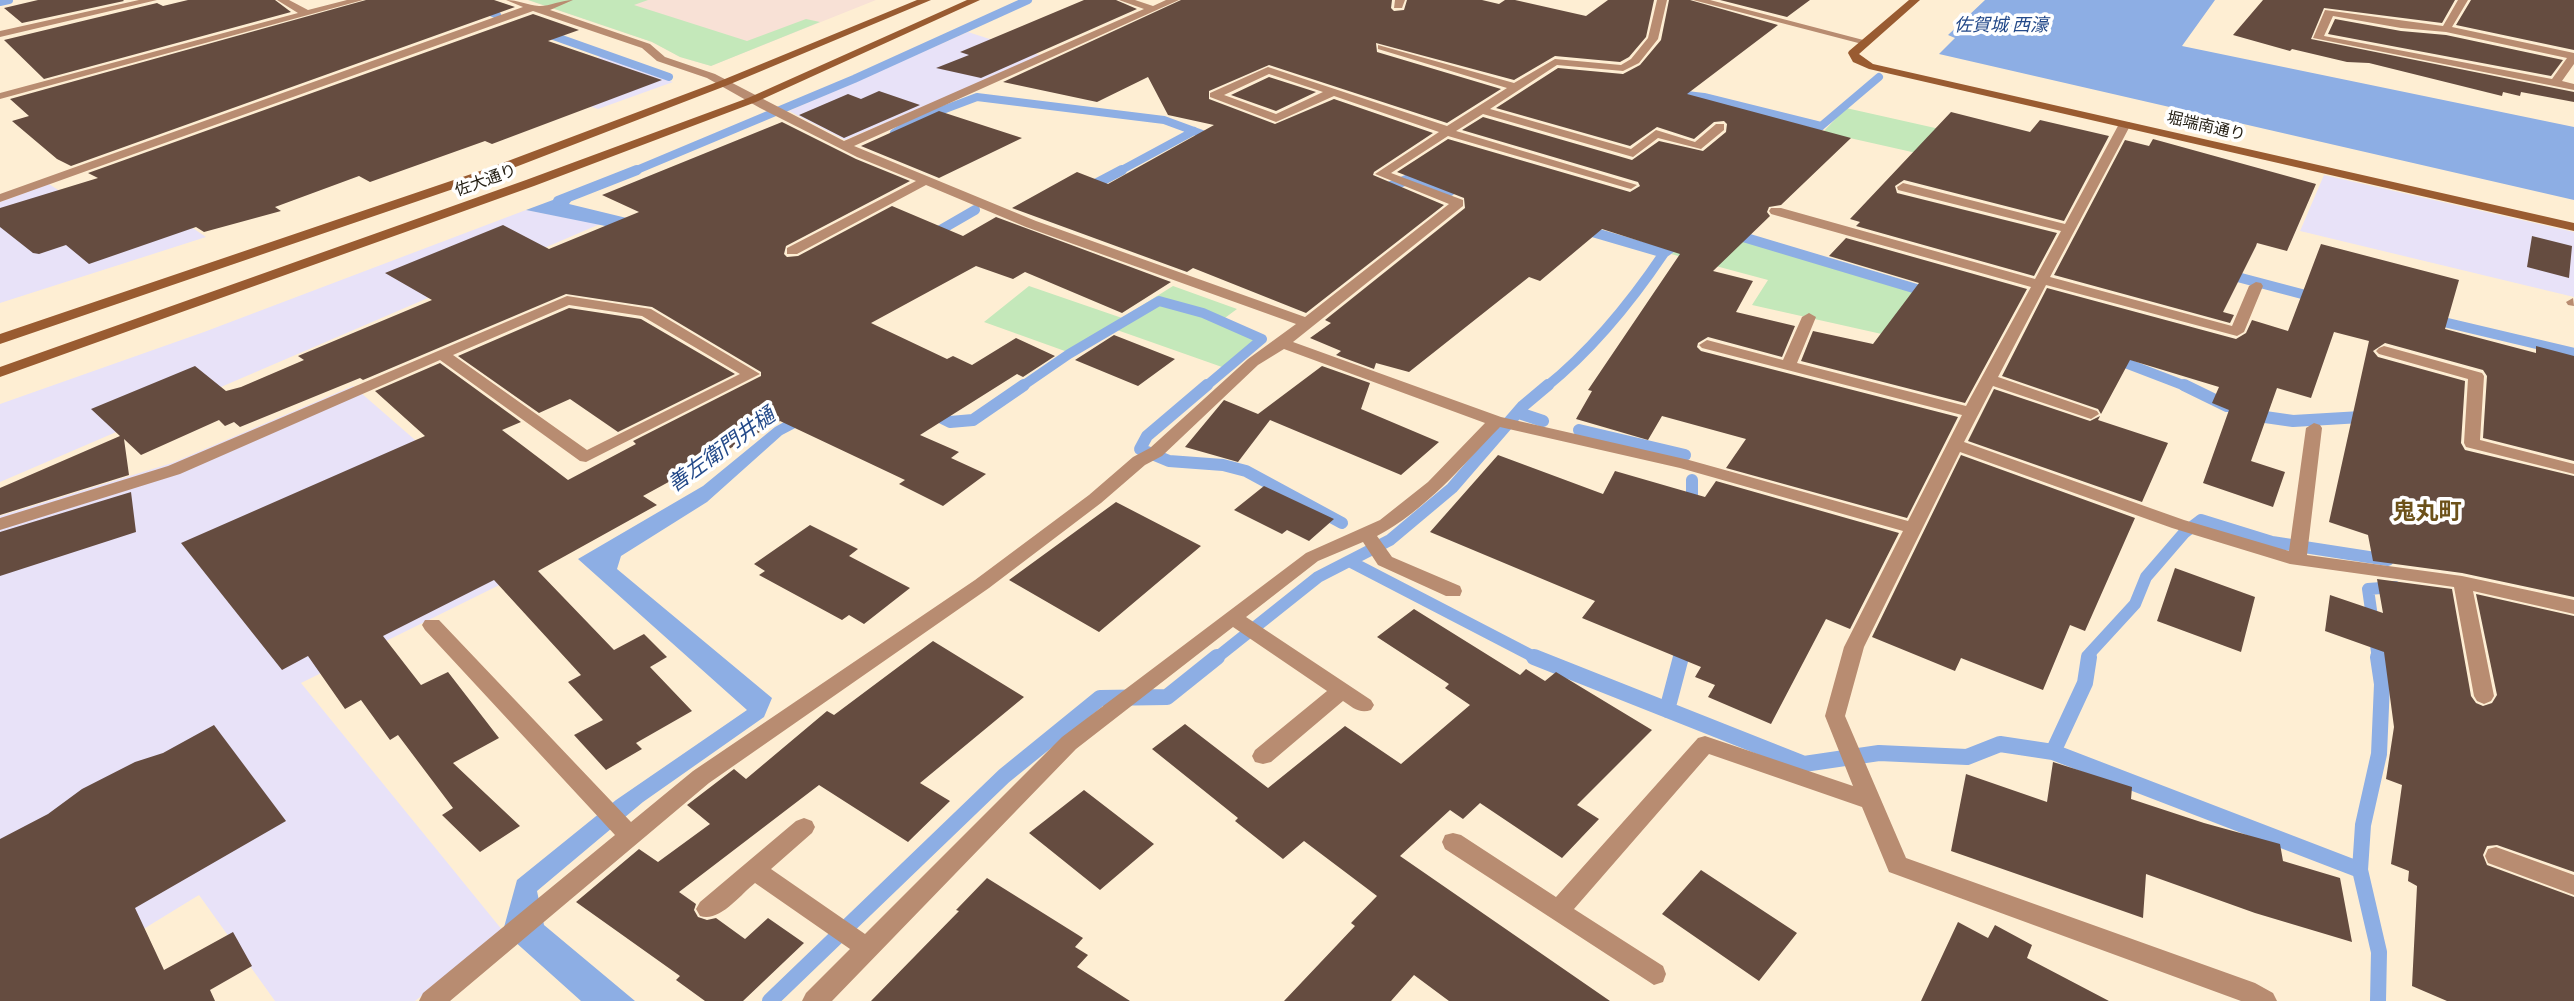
<!DOCTYPE html>
<meta charset="utf-8">
<style>
body{margin:0}
canvas{display:block;background:#feeed3}
</style>
<canvas width="2574" height="1001"></canvas>
<script>
const g = document.querySelector('canvas').getContext('2d');
g.lineJoin = 'round';
function fillPath(path, color) {
  g.fillStyle = color;
  g.fill(path, 'evenodd');
}
function strokePath(path, color, width, dash) {
  g.strokeStyle = color;
  g.lineWidth = width;
  g.lineCap = dash ? 'butt' : 'round';
  g.setLineDash(dash || []);
  g.stroke(path);
}
function drawText(font, color, halo, rows, align = 'center') {
  g.font = font + ' Signika,"Noto Sans JP",sans-serif';
  g.lineWidth = 7;
  g.setLineDash([]);
  g.textBaseline = 'middle';
  g.strokeStyle = halo;
  g.fillStyle = color;
  for (const [text, x, y, turn = 0] of rows) {
    g.save();
    g.translate(x, y);
    g.rotate((+turn || 0) * Math.PI / 180);
    g.textAlign = isNaN(turn) ? turn : align;
    if (halo) g.strokeText(text, 0, 0);
    g.fillText(text, 0, 0);
    g.restore();
  }
}
fillPath(new Path2D(`
 M968,32l74,24 -197,84 -56,-29z
 M602,56l40,14 31,12 -75,27 -49,-17 2,-16z
 M2324,175l250,57v65l-274,-66z
 M49,184l68,45 49,-19 40,27 -206,66v-101z
 M526,210l74,14 -600,258v-78l204,-72z
 M353,386l199,173 -251,124 202,248 -88,70h-140l-76,-106 -173,106h-26v-485l172,-53z`), '#e8e2f8');
fillPath(new Path2D(`
 M528,0h348l-165,66 -31,-9 -28,-15z`), '#f8e1d6');
fillPath(new Path2D(`
 M528,0h120l-14,5 113,36 59,-22 14,3 -109,44 -31,-9 -28,-15z
 M1846,108l165,37 -19,25 -169,-38z
 M1708,229l158,49 88,23 35,57 -237,-53 16,-25 -97,-26z
 M1029,286l93,32 51,-32 64,23 -19,14 37,17 -33,27 -105,-37 -41,25 -92,-33z`), '#c4e8ba');
fillPath(new Path2D(`
 M1985,0h230l-33,46 392,81v73l-635,-146 16,-16 -7,-3z
 M569,194l5,3 -5,7 70,17 238,164 -95,50 -75,67 -86,54 -4,13 155,129 -8,19 -121,85 -106,89 7,34 91,76h-54l-78,-70 14,-51 99,-80 131,-90 -169,-151 125,-73 72,-59 91,-50 -216,-142 -124,-25z`), '#8daee4');
strokePath(new Path2D(`
 M465,0l32,15
 M0,2l9,-2
 M542,32l127,45
 M1678,94l26,3 117,29
 M894,133l22,-13 61,-23 187,23 49,18
 M1807,138l72,-61
 M632,172l222,-93 174,-79
 M1118,172l76,-41`), '#8daee4', 8);
strokePath(new Path2D(`
 M1086,189l36,-19
 M1381,190l28,-11 41,12
 M558,201l79,-31
 M1582,229l82,24 18,-13
 M1733,234l197,59
 M930,236l45,-26
 M2226,274l91,24
 M2431,319l143,34
 M2115,359l73,28
 M1021,387l48,-33 90,-53 44,12 59,26 -57,48
 M1546,387c46,-37 85,-85 118,-134`), '#8daee4', 10);
strokePath(new Path2D(`
 M1207,385l-60,51 -7,13 29,12 54,4 23,6 96,52
 M2184,385l43,21
 M930,412l20,10 23,-2 51,-35
 M1519,413l24,8
 M2251,415l42,6 68,-4
 M1579,430l106,25
 M1692,480v27
 M1351,562l187,97
 M1215,659l103,-82 72,-37 62,-52 71,-82 25,-21
 M1681,659l4,-15
 M2089,659l1,-6 45,-49 11,-27 38,-44 17,-13 71,22 116,18
 M2378,659l-10,-70 27,-2`), '#8daee4', 12);
strokePath(new Path2D(`
 M1534,657l270,107 75,-11 88,4 33,-13 53,8 307,118
 M1667,710l14,-53
 M2053,752l32,-69 4,-26
 M770,1001l234,-225 96,-78 67,-1 50,-40
 M2378,1001l1,-49 -19,-82 3,-45 16,-71 3,-70 -4,-27`), '#8daee4', 16);
fillPath(new Path2D(`
 M38,0h85l1,1 -102,22 -18,-15z
 M188,0h87l16,12 -247,67 -40,-39 153,-37 6,3z
 M366,0h128l21,7 -444,159 -14,-7 -45,-38 17,-5 -19,-17z
 M1084,0h32l21,9 -156,69 -45,-10 33,-13 -9,-3z
 M1181,0h211l-1,8 3,3 10,-1 3,-10h75l17,4 6,-4h10l71,16 22,-16h46l-8,37 -17,20 -9,5 -65,-6 -41,24 -138,-37 1,9 124,37 -54,34 -178,-58 -60,26v8l66,25 59,-25 99,34 -59,39 -1,3 71,30 -138,108 -113,-45 -6,4 -175,-64 65,-36 31,12 106,-59 -46,-10 -20,-38 -51,25 -94,-20z
 M1669,0h21l88,25 -91,69 164,44 -70,67 -12,2 -2,5 3,4 -57,55 40,10 -17,31 59,14 -13,31 -74,-20 -10,6 -1,4 4,4 257,66 -51,101 -181,-50 20,-29 -84,-23 -14,24 -72,-21 16,-28 -4,-1 92,-136 -78,-25 -62,52 -11,-4 -120,95 -33,-9 -2,6 -38,-14 5,-4 -31,-13 21,-15 -6,-3 140,-112 -1,-10 -67,-26 51,-33 182,53 10,-6 -2,-4 -176,-52 21,-13 149,43 27,-19 44,10 23,-19 1,-8 -3,-3 -10,1 -20,17 -37,-12 -27,19 -134,-38 62,-40 65,6 17,-9 21,-25z
 M1720,0h90l-23,17z
 M2263,0h192l-13,23 -118,-15 -13,31 263,53v10l-53,-10 -1,4 -17,-4 -1,4 -133,-33 -22,-1 -55,-13 -2,2 -57,-16z
 M2471,0h103v50l-118,-25z
 M533,14l46,16 -31,11 114,39 -170,64 -7,-3 -115,41 -11,-6 -84,31 6,4 -77,21 -8,-5 -107,37 -23,-19 -27,9 -6,-1 -33,-26v-19l98,-30 -10,-5z
 M2335,19l66,12 45,4 117,25 -12,16 -223,-42z
 M1269,77l47,15 -40,19 -45,-16z
 M879,91l41,14 -76,33 -45,-23 49,-21 13,5z
 M939,111l83,27 -83,40 -78,-32z
 M1951,112l79,20 10,-12 69,16 -45,85 -160,-41 -9,6 2,7 160,40 -23,43 -178,-50 4,-4 -10,-3z
 M782,122l74,37 54,22 -124,65 -2,8 3,3 11,-1 94,-50 71,30 33,-19 175,65 -49,31 -97,-41 -12,7 -37,-13 -105,57 76,36 6,-3 19,9 44,-27 39,18 -32,21 -6,-3 -97,61 39,17 -8,6 35,16 -43,32 -44,-22 6,-4 -125,-59 -137,75 14,9 -119,66 76,79 30,-16 23,23 -17,10 42,44 -56,32 6,6 -36,21 -32,-35 29,-15 -35,-38 13,-7 -87,-95 -111,56 38,49 27,-13 51,66 -46,25 67,63 -40,26 -38,-37 11,-7 -55,-73 -8,5 -29,-40 -16,9 -37,-53 -26,14 -101,-127 244,-107 -50,-45 65,-28 81,59 -19,8 66,50 68,-36 -3,-3 128,-65v-4l-109,-65 -86,-13 -203,86 -3,-2 -120,49 -6,-5 -9,4 -6,-6 -78,35 -17,-16 5,36 -129,40v-27l120,-52 -29,-27 104,-43 31,25 15,-4 63,-27 -6,-4 134,-56 -47,-27 118,-48 46,24 90,-37 -37,-17z
 M2153,139l163,45 -29,67 -30,-8 -1,3 -33,66 11,3 -4,8 -176,-48 71,-135 24,6z
 M2532,236l40,10 -3,32 -42,-11z
 M1846,238l181,51 -62,114 -164,-42 12,-30 60,13 46,-61 -90,-27z
 M2321,244l138,36 -14,49 91,24v-7l38,10v105l-91,-23 4,-62 -4,-6 -98,-27 -12,8 5,6 87,24 -4,62 4,7 109,26v121l-112,-24 -89,-12 -5,-26 -39,-13 40,-181 -35,-9 -23,66 -34,-10 -26,73 34,11 -12,35 -70,-24 26,-73 -17,-7 7,-16 -89,-27 -29,54 -3,-5 -96,-33 45,-88 189,51 10,-6 6,-13 36,11z
 M569,308l72,11 94,55 -117,58 -48,-33 -31,14 -81,-57z
 M1114,335l61,24 -37,27 -63,-26z
 M1322,366l48,17 -9,26 78,33 -38,33 -131,-55 -32,42 -53,-15 39,-47 34,14z
 M1994,389l96,32 10,-5 -2,4 70,23 -26,59 -174,-61z
 M1498,455l105,39 12,-23 90,26 11,-16 183,52 -49,96 -24,-10 -55,105 -63,-27 7,-12 -20,-8 6,-10 -119,-49 13,-17 -165,-69z
 M1961,455l174,63 -50,113 -15,-6 -27,65 -82,-32 -6,13 -83,-34z
 M1264,486l70,33 -25,22 -22,-11 -5,4 -48,-24z
 M131,492l5,40 -136,44v-44z
 M1116,502l85,44 -102,86 -90,-52z
 M810,525l48,24 -9,7 61,32 -46,36 -15,-9 -7,5 -83,-45 6,-4 -11,-7z
 M2175,568l80,29 -14,55 -84,-31z
 M2377,579l75,10 19,107 5,7 7,3 9,-3 5,-8 -21,-101 98,22v256l-77,-27 -10,1 -4,9 4,10 87,32v104h-127l-35,-15 5,-100 -9,-5 1,-10 -18,-7 11,-79 -16,-6 8,-52 -10,-75 -59,-21 5,-36 53,18z
 M1414,609l106,66 6,-6 19,12 11,-9 96,58 -75,75 22,14 -37,39 -82,-55 -17,16 -13,-9 -50,46 210,145h-161l-35,-26 -23,26h-107l71,-75 -4,-3 26,-27 -73,-55 -21,18 -48,-38 3,-3 -86,-69 33,-25 83,64 77,-62 56,38 69,-59 -25,-17 4,-4 -72,-47z
 M933,641l91,56 -104,86 30,18 -42,41 -89,-57 -140,107 17,12 -2,6 4,7 9,3 9,-2 29,21 23,-21 36,25 -61,58h-38l-29,-21 4,-4 -104,-74 63,-53 19,13 52,-38 -23,-19 47,-36 12,10 81,-68 7,4z
 M214,725l72,96 -151,87 29,62 69,-38 19,34 -42,24 5,11h-215v-162l48,-25 34,-25 53,-27 28,-9z
 M2053,762l79,25 -1,12 73,24 76,21 3,17 57,17 12,64 -97,-29 -109,-39 -3,44 -192,-67 15,-77 81,28z
 M1084,790l70,54 -54,46 -71,-57z
 M1701,870l96,63 -38,48 -97,-67z
 M987,878l96,60 -8,9 13,8 -11,12 53,34h-259l88,-90 -3,-1z
 M1958,922l30,16 7,-13 37,20 -5,13 82,43h-188z`), '#654c40');
fillPath(new Path2D(`
 M139,0h18l-157,37v-6z
 M277,0h12l19,10 39,-10h16l-363,99v-6l298,-80z
 M506,0c12,0 22,5 33,6 7,1 23,-6 34,-6l-23,10 100,34 15,13 50,17 129,67 300,-132 -25,-9h16l18,6 13,-6h13l-325,146 182,75 269,96 144,-113 -74,-30 64,-42 -105,-36 -58,26 -66,-25v-4l58,-26 179,59 60,-38 -129,-39v-4l136,38 41,-24 66,6 10,-6 17,-21 9,-38h10l-9,39 -19,24 -16,8 -66,-6 -67,44 141,40 25,-19 39,12 21,-18h8v6l-23,19 -43,-11 -25,19 -150,-43 -27,17 181,54 -6,4 -4,-1 -179,-52 -57,37 72,27v6l-170,136 208,75 188,43 219,61 54,-106 -260,-67 -3,-3 8,-5 76,20 19,-43 7,-4 7,4 -19,46 169,43 65,-119 -260,-73 -2,-3 2,-3h10l254,71 26,-48 -163,-41 -1,-3 6,-4 162,41 54,-100 10,-2 2,2 -81,153 182,49 17,-40 7,-4 5,1 2,3 -19,46 -7,4 -191,-51 -48,92 99,34 2,3 -8,5 -6,-2 -92,-31 -29,56 220,78 105,31 17,-123 8,-5 6,2 2,3 -15,127 155,21 112,24v14l-101,-23 21,105 -3,5 -7,3 -7,-3 -3,-5 -20,-109 -164,-23 -118,-36 -212,-76 -96,195 -19,69 61,142 349,125 18,10 4,8h-36l-352,-129 -27,-65 -153,-53 -135,155 89,57 3,8 -3,8 -9,3 -209,-136 -3,-7 3,-7 8,-2 8,2 95,62 142,-159 7,-2 148,50 -28,-70 19,-69 59,-116 -223,-63 -180,-41c-38,39 -74,83 -123,109l15,21 68,29 2,5 -2,5h-14l-68,-31 -15,-23 -45,19 -72,56 125,83 3,5 -3,5c-12,4 -19,-3 -28,-9l-72,61 -8,2 -8,-2 -3,-6 3,-6 72,-59 -94,-64 -157,122 -244,252h-30l4,-8 44,-44 -95,-66c-15,12 -36,40 -55,33l-4,-7 4,-7 96,-81 8,-3 8,3 3,6 -3,6 -41,36 94,65 197,-197 244,-184 74,-33 48,-38 57,-59 -201,-74 -26,16 -96,91 -17,9 -44,38 -112,85 -280,195 -259,218h-31l4,-8 192,-158 -190,-205 -3,-5 3,-5h14l192,202 62,-51 282,-191 114,-85 44,-38 17,-9 98,-89 48,-35 -270,-97 -100,-42 -129,69h-10v-6l129,-67 -59,-24 -97,-49 -53,-30 -50,-17 -15,-13 -109,-37 -533,191v-8l523,-187zM1269,74l54,18 -47,22 -52,-19z
 M1395,0h10l-3,8h-8z
 M1693,0h17l161,42 -5,3z
 M2458,0h10l-16,27 122,26v11l-12,17 12,3v6l-261,-52 12,-28 118,16zM2333,16l68,12 45,4 121,26 -15,21 -228,-43z
 M567,296l84,13 109,65 -174,88 -6,-1 -140,-101 -260,114 -180,56v-12l168,-52zM569,305l73,11 98,58 -153,76 -134,-95z
 M2573,298l1,8 -6,-1 -2,-3z
 M2384,346l98,27 2,3 -4,64 94,24v10l-108,-27 -2,-4 4,-64 -89,-25 -3,-3 3,-3z
 M2496,847l78,28v20l-86,-32 -3,-7 3,-7z`), '#b88c71');
fillPath(new Path2D(`
 M917,0h14l-203,85 -228,88 -500,171v-10l492,-167 228,-86z
 M967,0h13l-224,102 -222,84 -534,191v-10l526,-187 222,-82z
 M1909,0h11l-61,54 14,10 701,159v8l-705,-162 -16,-7 -5,-9 1,-2z`), '#995b31');
drawText('16px', '#272217', '#fff', [
 ["堀端南通り",2206,127,13],
 ["佐大通り",486,181,-20]
]);
drawText('italic 18px', '#234989', '#fff', [
 ["佐賀城 西濠",2001,26]
]);
drawText('italic 21px', '#234989', '#fff', [
 ["善左衛門井樋",722,451,-36]
]);
drawText('bold 23px', '#6c5119', '#fff', [
 ["鬼丸町",2427,513]
]);
</script>
